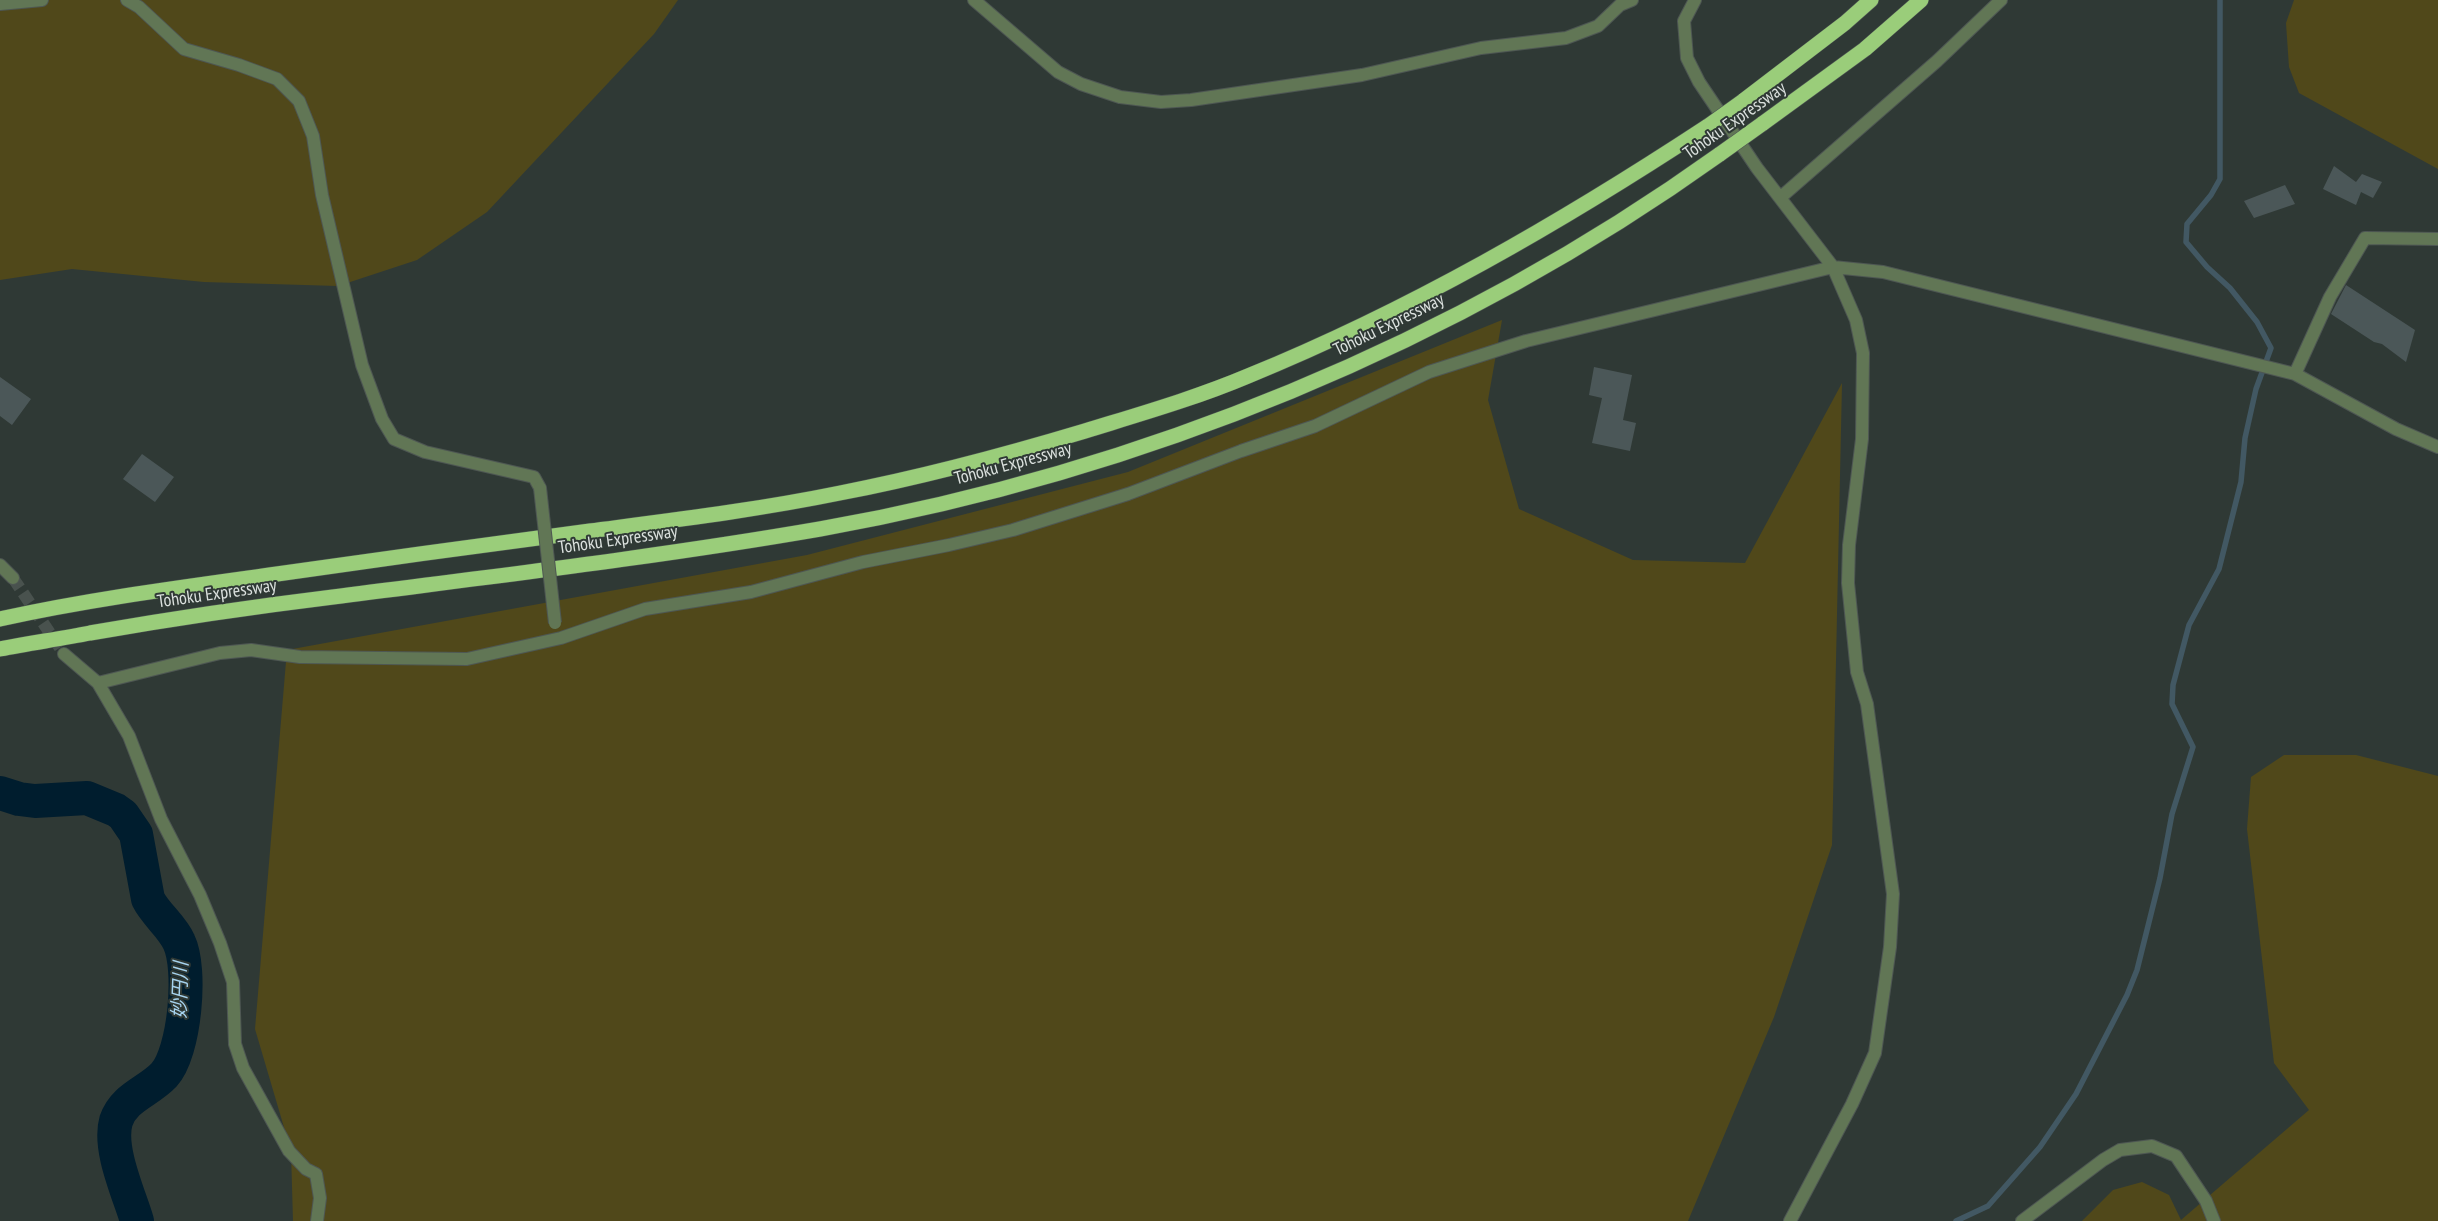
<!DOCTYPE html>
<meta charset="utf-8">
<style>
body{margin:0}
canvas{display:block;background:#2f3935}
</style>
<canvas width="2438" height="1221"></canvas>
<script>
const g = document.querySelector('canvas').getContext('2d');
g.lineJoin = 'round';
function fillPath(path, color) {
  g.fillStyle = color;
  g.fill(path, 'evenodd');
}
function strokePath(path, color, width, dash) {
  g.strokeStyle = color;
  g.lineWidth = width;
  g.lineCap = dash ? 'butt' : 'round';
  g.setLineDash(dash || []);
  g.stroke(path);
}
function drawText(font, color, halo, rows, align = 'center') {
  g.font = font + ' "PT Sans Narrow","Noto Sans JP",sans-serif';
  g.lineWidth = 4;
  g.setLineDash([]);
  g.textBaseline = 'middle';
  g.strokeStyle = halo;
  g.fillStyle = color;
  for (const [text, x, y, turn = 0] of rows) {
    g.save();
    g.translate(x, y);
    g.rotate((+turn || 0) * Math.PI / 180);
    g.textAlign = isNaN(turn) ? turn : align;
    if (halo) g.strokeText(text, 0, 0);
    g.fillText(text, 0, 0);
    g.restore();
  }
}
fillPath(new Path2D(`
 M0,0h678l-24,34 -167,178 -70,48 -79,26 -134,-4 -132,-13 -72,11z
 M2294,0h144v169l-139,-76 -10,-26 -3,-44z
 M1502,320l-14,80 31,109 114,51 112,3 97,-180 -10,462 -58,172 -86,204h-1395l-2,-70 -36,-122 32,-379 520,-95 321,-83z
 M2284,755h72l82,21v445h-356l31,-31 29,-8 27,13 12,25 128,-110 -35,-47 -27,-234 4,-52z`), '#50481a');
strokePath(new Path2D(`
 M1956,1221l32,-15 52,-59 36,-53 51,-99 10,-25 23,-92 12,-64 21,-67 -21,-43 1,-19 16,-60 30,-56 22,-87 4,-44 11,-49 15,-41 -14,-26 -27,-34 -23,-21 -21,-25 1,-18 24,-29 9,-16v-179`), '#425863', 5.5);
strokePath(new Path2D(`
 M0,793l19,6 16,2 52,-3 29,12 7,5 13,19 12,65c8,16 24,27 31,43 13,27 6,110 -15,133 -16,17 -40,22 -48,46 -8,28 13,73 21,100`), '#001d2e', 34);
fillPath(new Path2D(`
 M2334,166l22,16 6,-8 20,8 -9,16 -12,-6 -5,13 -33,-16z
 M2285,185l10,19 -41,14 -10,-17z
 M2346,285l69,45 -9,32 -24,-18 -8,-2 -43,-28z
 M1594,367l38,8 -9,45 13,3 -6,28 -38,-8 10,-45 -13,-3z
 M0,377l31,22 -19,26 -12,-9z
 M142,454l32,23 -19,25 -32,-23z`), '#4b5758');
strokePath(new Path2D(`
 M13,578l51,76`), '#49524e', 12, [12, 6]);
const minor = new Path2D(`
 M127,0l12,7 45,42 55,16 38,14 22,22 14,35 9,59 40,170 20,54 12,20 31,13 109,25 6,11
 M974,0l84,72 23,12 39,13 41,5 30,-2 171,-25 119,-27 85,-10 32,-12 22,-21 12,-5
 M1695,0l-11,21 3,37 12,24 58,86 76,99 23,53 7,33 -1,86 -13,106 -1,38 9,89 10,32 26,190 -3,53 -15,106 -23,51 -62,117
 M0,4l42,-4
 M1781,197l156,-136 64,-61
 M2295,374l35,-77 35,-59 73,1
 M0,565l13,13
 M64,654l34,29 31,53 32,83 39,76 20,48 13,39 2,62 8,24 46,83 17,18 10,5 4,24 -3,23
 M98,683l122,-30 31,-3 49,7 167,2 94,-21 84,-29 106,-17 112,-30 86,-17 64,-15 115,-36 113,-43 74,-25 114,-54 97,-31 307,-74 50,5 412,102 101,55 42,18
 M2022,1221l81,-61 17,-10 32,-4 24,10 30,45 8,20`);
const highway = new Path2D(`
 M1743,101l102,-78 26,-23
 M1762,124l103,-75 56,-49
 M0,619c91,-20 184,-32 277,-45 104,-15 209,-29 313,-43 84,-11 167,-21 250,-38 83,-16 165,-38 245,-62 55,-17 111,-33 163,-55 162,-66 314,-154 460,-250
 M0,649c30,-6 60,-10 90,-16 80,-14 161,-26 243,-36 162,-21 325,-40 487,-68 321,-57 635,-185 900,-375`);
strokePath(minor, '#4e5753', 14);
strokePath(highway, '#4e5753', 16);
strokePath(minor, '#617655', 12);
strokePath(highway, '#9acd7a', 15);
const minorBridge = new Path2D(`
 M540,488l15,135`);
const highwayBridge = new Path2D(`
 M1708,126l35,-25
 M1720,154l42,-30`);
strokePath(minorBridge, '#4e5753', 14, []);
strokePath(highwayBridge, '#4e5753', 16, []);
strokePath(minorBridge, '#617655', 12);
strokePath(highwayBridge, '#9acd7a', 15);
drawText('18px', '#dbe1de', '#2f3935', [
 ["Tohoku Expressway",1735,121,-35],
 ["Tohoku Expressway",1389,325,-26],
 ["Tohoku Expressway",1013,464,-15],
 ["Tohoku Expressway",618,540,-8],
 ["Tohoku Expressway",217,594,-8]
]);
drawText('italic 19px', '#a6d3ef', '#2f3935', [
 ["妙円川",181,990,-88]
]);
</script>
